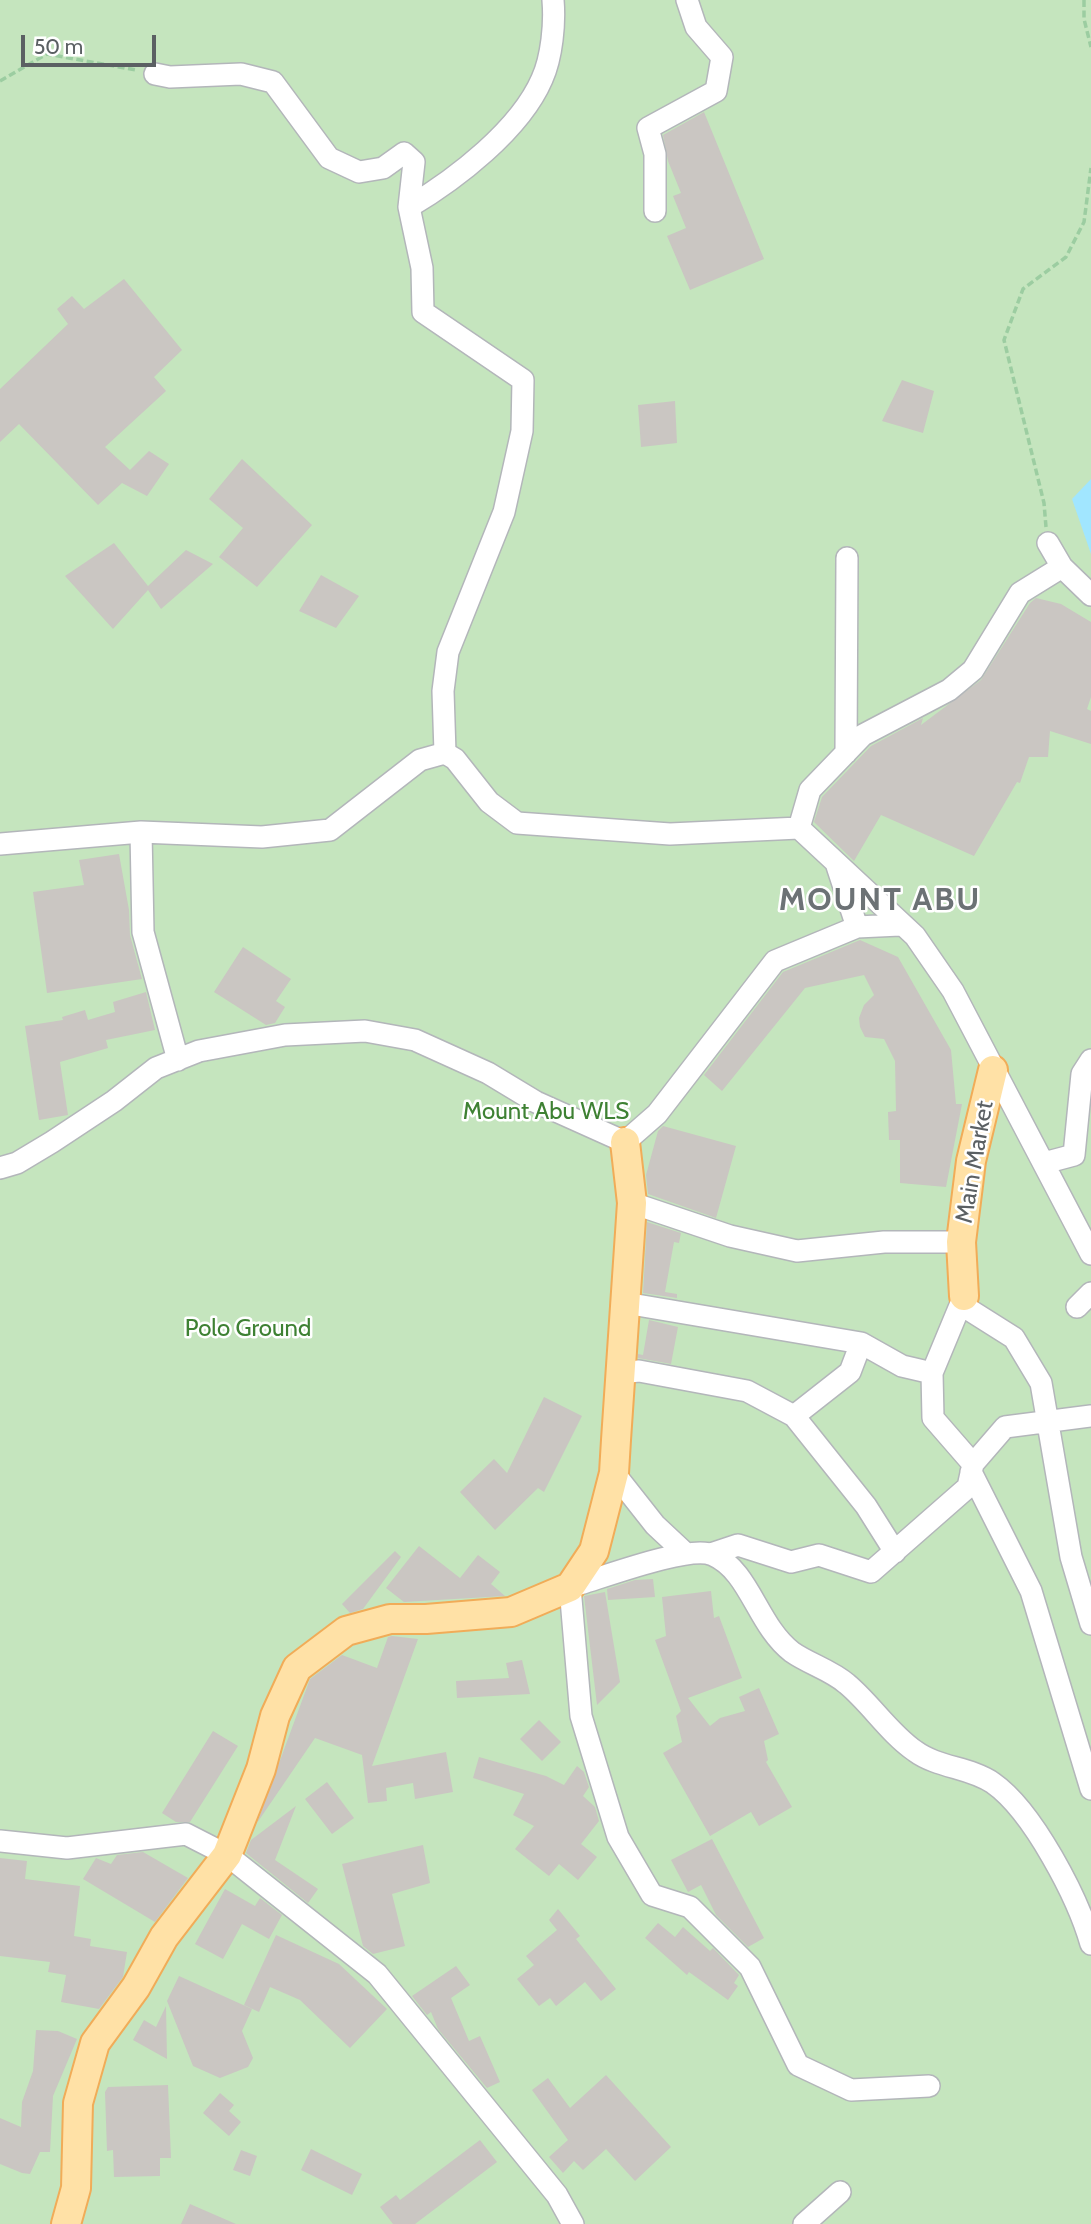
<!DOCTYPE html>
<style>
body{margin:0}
#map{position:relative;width:1091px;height:2224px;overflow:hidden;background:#eee9e2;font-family:Cabin,sans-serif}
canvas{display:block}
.scale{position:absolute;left:21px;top:35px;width:135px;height:32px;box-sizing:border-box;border:4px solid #5b6063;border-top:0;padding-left:9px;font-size:21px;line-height:24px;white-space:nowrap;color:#5b6063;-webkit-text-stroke:5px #fff;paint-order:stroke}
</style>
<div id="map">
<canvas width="1091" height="2224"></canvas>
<div class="scale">50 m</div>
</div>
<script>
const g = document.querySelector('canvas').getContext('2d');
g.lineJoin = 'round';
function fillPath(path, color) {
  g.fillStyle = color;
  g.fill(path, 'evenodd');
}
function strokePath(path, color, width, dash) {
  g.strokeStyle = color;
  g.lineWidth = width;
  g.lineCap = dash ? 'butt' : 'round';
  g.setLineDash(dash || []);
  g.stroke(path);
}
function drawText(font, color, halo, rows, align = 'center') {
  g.font = font + ' Cabin,sans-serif';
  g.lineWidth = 5;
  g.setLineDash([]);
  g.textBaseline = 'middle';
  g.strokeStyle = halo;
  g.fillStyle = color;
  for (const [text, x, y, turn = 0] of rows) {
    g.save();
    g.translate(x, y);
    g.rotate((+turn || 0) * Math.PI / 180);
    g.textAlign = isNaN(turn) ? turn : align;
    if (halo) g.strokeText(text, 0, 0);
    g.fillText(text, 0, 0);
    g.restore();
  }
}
fillPath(new Path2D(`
 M0,0h1091v2224h-1091z`), '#c5e5be');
fillPath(new Path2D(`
 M1091,479v75l-19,-55z`), '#a1e6ff');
fillPath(new Path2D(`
 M704,112l60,147 -74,31 -23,-54 19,-8 -13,-32 8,-3 -13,-32 -5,-26z
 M124,279l58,71 -28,27 12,14 -61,56 25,23 19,-19 20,13 -22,32 -25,-13 -24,22 -79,-81 -19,18v-53l68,-65 -11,-15 15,-13 12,13z
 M902,380l32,11 -11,42 -41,-12z
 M675,401l2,42 -36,4 -3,-42z
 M242,459l70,66 -55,62 -38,-30 24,-29 -34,-29z
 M114,543l34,43 38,-36 27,14 -52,45 -13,-19 -35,39 -48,-53z
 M321,575l38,21 -23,32 -37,-17z
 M1036,598l25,6 30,18v75l-4,12 4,2v33l-41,-13 -2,26h-19l-9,26 -3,-1 -43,74 -93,-41 -27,46 -40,-39 8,-25 49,-51 52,-28 -2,7 60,-45 49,-77z
 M119,854l10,56 1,25 12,44 -95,14 -14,-101 51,-7 -5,-25z
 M860,940l38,17 53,93 5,54h6l-16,83 -46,-4v-43h-11l-1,-28 8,-1 -1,-50 -11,-22 -19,-2 -5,-10 -1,-9 5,-13 10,-10 -10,-20 -59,13 -83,103 -18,-16 79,-103z
 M243,947l48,32 -15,22 9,6 -10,16 -9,2 -52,-33z
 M146,992l9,38 -49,10 2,8 -48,14 8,53 -29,5 -14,-94 38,-6 -1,-3 23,-7 3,10 27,-8 -2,-10z
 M663,1126l73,20 -20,72 -68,-24 -2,-19 12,-44z
 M647,1222l34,11 -2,10 -5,-1 -9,50 12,2v4l-34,-5z
 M649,1320l29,7 -7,37 -33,-6v-4l5,1z
 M544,1397l38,19 -38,76 -6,-4 -43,42 -35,-38 34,-33 13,14z
 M419,1546l41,32 18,-23 22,17 -9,12 14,12 -101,6 -18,-14z
 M395,1551l6,6 -38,52 -13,4 -8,-9z
 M653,1579l2,18 -47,3 -1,-11 28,-9z
 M711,1591l3,27 5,-2 23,62 -54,20 22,28 10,-8 25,-7 -6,-14 20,-9 20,46 -15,7 4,19 -2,2 26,45 -33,19 -8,-14 -41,24 -47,-83 19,-11 -6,-26 5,-5 -26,-71 11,-4 -4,-39z
 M605,1592l15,90 -23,23 -13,-109z
 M392,1636l26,3 -46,127 74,-14 7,40 -38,7 -2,-16 -27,5 1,13 -19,2 -6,-48 -47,-17 -58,85 53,-144 32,-24 35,13 11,-31z
 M522,1660l8,34 -73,4 -1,-17 53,-3 -3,-15z
 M539,1720l22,22 -19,19 -22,-22z
 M213,1731l25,15 -48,76h-14l-14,-9z
 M479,1757l67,19 18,9 13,-19 7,6 5,15 -6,9 12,11 4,14 -18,23 16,13 -19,23 -19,-16 -10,12 -34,-27 19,-23 -21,-11 11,-21 -51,-16z
 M327,1782l27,36 -22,16 -27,-35z
 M296,1806l-21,54 43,29 -10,14 -62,-50 5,-13z
 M712,1839l52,99 -16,9 -32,-32 -15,-30 -13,7 -17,-32z
 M423,1845l7,38 -38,11 13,52 -32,8 -10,-8 -21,-82z
 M143,1852l45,26 -33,44 -72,-43 13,-21 15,6 6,-9z
 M0,1858l27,3 -2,18 55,7 -6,50 17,3 -1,7 37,6 -4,25 -24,32 -38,-7 5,-27 -18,-3 2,-10 -50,-6z
 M225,1889l30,17 5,-8 22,17 -13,24 -27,-15 -19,35 -28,-15z
 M558,1909l22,27 -4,3 40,50 -15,12 -16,-19 -29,24 -6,-8 -11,8 -22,-27 17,-14 -8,-9 31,-26 -8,-10z
 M658,1923l17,14 8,-10 27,24 3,-3 26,27 -5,8 4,3 -10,14 -39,-28 -2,3 -42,-37z
 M276,1935l63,29 48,45 -37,39 -50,-48 -30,-13 -11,25 -15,-7z
 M456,1966l14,19 -19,13 18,43 11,-5 20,46 -13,6 -49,-59 -7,-17 -4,3 -15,-19z
 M179,1976l73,33 -10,22 11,27 -5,9 -28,11 -27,-12 -26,-65z
 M166,2006l1,53 -34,-19 11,-20 12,7z
 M36,2030l22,1 19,8 -24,57 -3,56h-10l-10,22 -8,-1 -22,-9v-46l21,9 1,-25 11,-31z
 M606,2075l65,72 -36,34 -29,-32 -23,21 -9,-9 -11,12 -14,-16 19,-17 -36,-50 16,-12 22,30z
 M168,2085l3,73h-11v18l-46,1 -1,-27 -6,1 -2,-59 3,-5z
 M220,2093l14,12 -5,6 12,11 -12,14 -26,-23z
 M480,2140l17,22 -82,62h-22l-13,-17 16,-12 4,5z
 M311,2149l51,25 -10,21 -51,-25z
 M241,2150l16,6 -7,20 -17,-6z
 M190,2204l46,20h-55z`), '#cac6c2');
const minor = new Path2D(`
 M155,74l15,3 71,-3 32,8 56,76 30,14 24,-4 21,-15 10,9 -5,45 13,61 1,44 100,68 -1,51 -18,81 -56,140 -5,39 2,62
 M409,207c47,-28 111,-77 133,-128 10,-22 13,-56 11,-79
 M655,211v-57l-7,-26 68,-37 6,-34 -26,-30 -9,-27
 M1048,543l14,24 29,28
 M846,753l1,-195
 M799,828l11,-38 53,-55 86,-45 24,-20 47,-77 42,-26
 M141,832l2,100 35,128
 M0,844l141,-12 121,5 68,-7 90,-70 25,-7 10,6 34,43 28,21 153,11 129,-6 116,108 38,55 138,263
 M837,866l20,61
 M1044,1163l30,-8 8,-81 9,-14
 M0,1168l17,-5 35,-21 62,-41 42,-33 43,-17 86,-16 80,-4 50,9 73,33 48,29 89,40 32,-28 118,-153 82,-34 43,-2
 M632,1203l98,33 67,15 87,-9h77
 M964,1296l4,13 46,29 27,45 30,174 20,67
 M964,1296l-32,77 1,45 40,46
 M625,1303l236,40 41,23 30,7
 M1077,1307l14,-14
 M620,1373l19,-2 108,20 47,25 72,90 29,46
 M794,1416l56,-44 11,-29
 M971,1472l60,119 60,198
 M614,1473l41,52 30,28
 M711,1554l27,-9 53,17 28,-7 52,17 97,-85 5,-23 32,-37 86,-11
 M0,1841l67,7 119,-14 41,21 150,119 180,221 16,29
 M929,2086l-78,4 -53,-25 -48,-98 -60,-60 -38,-12 -34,-58 -37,-121 -11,-129c29,-8 119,-43 143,-32 37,16 44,70 79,97 17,12 39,18 55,32 24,20 42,49 68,67 23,17 55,16 78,32 40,28 85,115 98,161
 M804,2224l36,-32`);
const major = new Path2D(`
 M964,1296l-3,-54 10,-81 22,-91
 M66,2224l10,-36 2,-85 17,-60 41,-56 28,-50 63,-82 34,-86 14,-53 22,-48 49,-37 44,-12h36l85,-7 59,-25 24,-36 20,-78 2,-33 16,-237 -7,-61`);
strokePath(minor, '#b3b6ba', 24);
strokePath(major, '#f1ac58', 32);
strokePath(new Path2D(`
 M1084,0v19l7,28
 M0,81l47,-27 89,16
 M1046,527l-2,-24 -40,-163 19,-51 43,-32 18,-35 7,-54`), '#9ccda1', 3.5, [7, 3.5]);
strokePath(minor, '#fff', 21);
strokePath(major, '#ffe1a6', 28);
drawText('24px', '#3e8133', '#fff', [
 ["Mount Abu WLS",546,1112],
 ["Polo Ground",248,1329]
]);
drawText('24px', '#5b6063', '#fff', [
 ["Main Market",975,1162,-80]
]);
g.letterSpacing = '2px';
drawText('bold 32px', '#6c7275', '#fff', [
 ["MOUNT ABU",880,901]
]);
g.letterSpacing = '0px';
</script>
